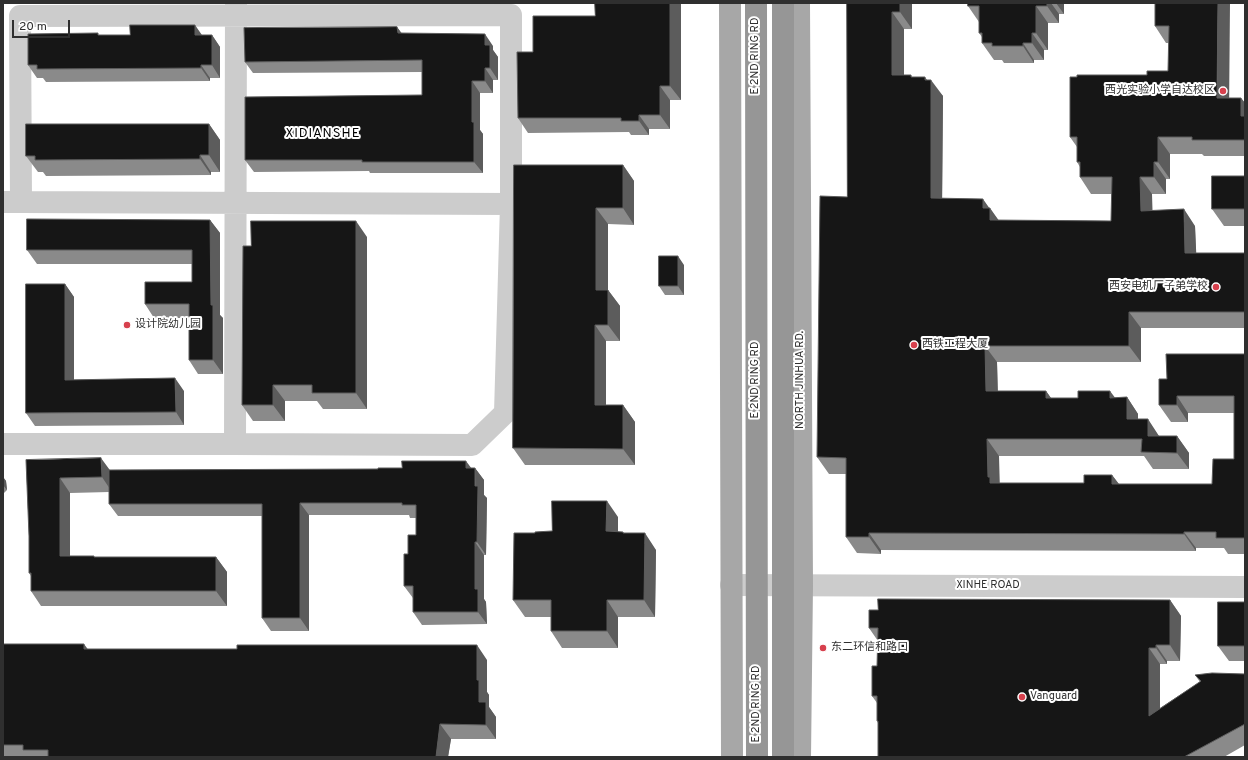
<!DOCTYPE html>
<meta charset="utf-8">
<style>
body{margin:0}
#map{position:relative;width:1248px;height:760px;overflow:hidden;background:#fff;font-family:Overpass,sans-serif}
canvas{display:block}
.frame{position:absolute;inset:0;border:4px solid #2f2f2f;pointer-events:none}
.scale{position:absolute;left:12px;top:20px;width:58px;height:18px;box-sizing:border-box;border:2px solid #2f2f2f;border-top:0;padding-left:5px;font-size:12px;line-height:14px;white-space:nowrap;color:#2f2f2f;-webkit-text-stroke:3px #fff;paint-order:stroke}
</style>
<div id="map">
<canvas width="1248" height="760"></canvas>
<div class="frame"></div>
<div class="scale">20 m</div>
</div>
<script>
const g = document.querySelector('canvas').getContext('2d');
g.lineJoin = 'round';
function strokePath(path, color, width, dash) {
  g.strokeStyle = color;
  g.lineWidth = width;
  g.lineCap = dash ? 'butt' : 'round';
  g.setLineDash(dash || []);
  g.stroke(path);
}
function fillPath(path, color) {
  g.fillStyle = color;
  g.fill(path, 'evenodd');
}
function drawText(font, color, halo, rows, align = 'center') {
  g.font = font + ' Overpass,"Noto Sans SC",sans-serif';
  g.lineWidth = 4;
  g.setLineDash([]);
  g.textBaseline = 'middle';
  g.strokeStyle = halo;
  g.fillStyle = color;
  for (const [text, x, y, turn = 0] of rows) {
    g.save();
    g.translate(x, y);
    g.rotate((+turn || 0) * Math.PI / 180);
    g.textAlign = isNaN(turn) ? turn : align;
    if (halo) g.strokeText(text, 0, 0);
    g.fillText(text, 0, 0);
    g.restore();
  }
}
strokePath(new Path2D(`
 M3,202h18l490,2v-189l-491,1 1,186
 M3,444h232l1,-441
 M235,444l237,1 33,-32 6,-209
 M731,585l514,2`), '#ccc', 22);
strokePath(new Path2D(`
 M730,3l2,754
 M799,3l3,582 -2,172`), '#a7a7a7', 22);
strokePath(new Path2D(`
 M756,3l1,754
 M783,3v754`), '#969696', 22);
fillPath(new Path2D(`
 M681,3v97h-11v29h-21v6h-18l-2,-3 -101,1 -10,-15 15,-66 62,-36z
 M847,3h217v11h-5v9h-11v27h-4v10h-10v3h-30l-2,-3h-8l-12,-17v-6l-3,-4v-11l-11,-16v-2h-56v25h-8v46h7l1,2 15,3 16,16 -1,102 47,10 9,12 113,1 1,-27h-21l-11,-17v-10l-3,-5v-15l-7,-10 77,-62 21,-4 1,-28h-3l-11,-17v-23l74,95h12l4,5v53h-41l-2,-2h-32v25h-4v15h-14v16l43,16 1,27h49v75h-104v34h-144l1,29h48l5,7h64l12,-1 11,17v5l21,17h18l12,17v16h-36l-9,-13h-145v27h85l28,-8 7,9h93l22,-25v-46h-46v9h-17l-12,-17 8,-26 78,-25v200h-17l-4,-6h-28v3l-315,-1v4l-24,-1 -11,-16v-63h-17l-12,-17 30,-260z
 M397,27l5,7 91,12v4l5,7v23h-5v13h-13v37l3,4v39h-113l-1,-2 -115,1 -9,-12 177,-65v-23l-169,1 -8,-11z
 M99,35h113l8,12v31h-10v3l-164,1 -3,-4h-6l-9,-13z
 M209,124l11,16v32h-9v3l-165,1 -3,-4h-5l-12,-16z
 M514,165h109l11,16v44l-26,-1v66l12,16v35h-14v64h17l12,17v43h-110l-12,-17z
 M1245,176v50h-21l-12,-17z
 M210,220l10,13v82l3,3v56h-25l-9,-14v-42h-35l-9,-14 47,-22v-18h-155l-10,-14z
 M367,237v172h-44l-6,-8h-32v20h-32l-11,-16 9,-159z
 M684,265v30h-19l-6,-9z
 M65,284l9,13v83l110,11v34l-149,1 -9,-13z
 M26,460l84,10 268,-1 97,-1 9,12v15l3,3 -1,57h-2v44l2,3 1,22 -65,1 -9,-13v-14l-9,-12 4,-32 8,-19v-17h-6l-1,-3h-100v116h-38l-9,-13v-102h-144l-9,-12v-12l-39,1v63l25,1h121l11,15v34h-186l-10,-15v-15l-2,-3v-37z
 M3,477l3,4 1,9 -4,4z
 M618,517v15h5l1,1 32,17 -1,67h-37v31h-56l-11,-17v-14h-26l-12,-17 39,-69z
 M1170,600l11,16 -1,45h-13v3h-7v44l40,-26 -5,-7 50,-1v71l-21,12h-346v-34l-1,-2v-18l-5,-7 5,-30 1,-25 -9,-13z
 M1245,602v59h-16l-11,-15z
 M3,644l85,5 399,11v32l2,3v12l7,10v22h-45l-3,18h-441l-1,-1h-3z`), '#8a8a8a');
fillPath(new Path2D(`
 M670,3h11v97l-11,-14z
 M900,3h11l1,1v25l-12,-17z
 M1047,3h4l8,11v9l-12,-17z
 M1056,3h8v11z
 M1218,3h12l-1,111 -12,-16z
 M1036,6l12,17v27l-12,-17z
 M892,12l12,17v63l-12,-17z
 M195,25l9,13 -9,-3z
 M397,27l9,12 -8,-6z
 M1032,33l12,17v10l-12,-17z
 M485,34l8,12v4l5,7v23l-8,-12 -5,-23z
 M212,35l8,12v31l-8,-13z
 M1023,43l11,17v3l-11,-17z
 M201,65l9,13v3l-9,-13z
 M485,68l8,12v13l-8,-12z
 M925,77l6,9v-6l12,16 -1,119 -11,-17z
 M472,81l8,12v37l3,4v39l-9,-11 -2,-40z
 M660,86l10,14v29l-10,-14z
 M1241,98l4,5v18l-4,-5z
 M639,115l10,14v6l-10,-14z
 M209,124l11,16v32l-11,-17z
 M1158,137l12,17v25l-12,-17z
 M200,155l11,17v3l-11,-16z
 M1154,162l12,17v15l-12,-17z
 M623,165l11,16v44l-11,-17z
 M1140,177l12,17 1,33 -12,-16z
 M983,199l7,10v-1l12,17 -12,-5 -7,-12z
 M596,208l12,16v82l-12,-16z
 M1184,209l11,17 2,44 -12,-17z
 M210,220l10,13v82l3,3v56l-10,-14 -2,-55z
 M356,221l11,16v172l-11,-16z
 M678,256l6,9v30l-6,-9z
 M65,284l9,13v96l-9,-13z
 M608,290l12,16v35l-12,-16z
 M1129,312l12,16v34l-12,-16z
 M595,325l11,16v81l-11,-17z
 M985,346l12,16 1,46 -12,-17z
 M175,378l9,13v34l-8,-13z
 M273,385l12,16v20l-12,-16z
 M1046,391l12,17 -12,-10z
 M1110,391l12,16 -12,-9z
 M1177,396l11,17v9l-11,-17z
 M1127,397l11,17v22l-11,-17z
 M623,405l12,17v43l-12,-16z
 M1148,419l11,17h-11z
 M1177,436l12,17v16l-12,-16z
 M987,439l12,17 1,35 -10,-8 -2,-6z
 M101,458l11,15v19l-10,-15z
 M466,461l9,12 -9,-5z
 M475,468l9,12v15l3,3 -1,57 -9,-13z
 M1112,475l12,16 -12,-7z
 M3,477l3,4 1,9 -4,-5z
 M60,478l10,15v78l-10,-15z
 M607,501l11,16v30l-12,-16z
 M300,503l9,12v116l-9,-13z
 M1184,532l12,16v3l-12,-17z
 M645,533l11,17 -1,67 -11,-17z
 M869,533l12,17v4l-12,-17z
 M475,542l9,13v44l2,3 1,22 -9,-12 -3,-23z
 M216,557l11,15v34l-11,-15z
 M607,600l11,17v31l-11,-17z
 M1170,600l11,16 -1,45 -10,-16z
 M84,644l11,15 -11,-10z
 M477,645l10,15v32l2,3v12l7,10v22l-10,-14 -7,-23 -2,-22z
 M1156,645l11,16v3l-11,-16z
 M1149,648l11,16v67l-11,-15z
 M440,724l11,15 -3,18h-12z`), '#5c5c5c');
const building = new Path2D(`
 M595,3h75v83h-10v29h-21v6h-18v-3h-103l-1,-66h16v-36h62z
 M847,3h53v9h-8v63h19v2h14v3h6v118l52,1v9h7v12l121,1 1,-44h-32v-15h-3v-25h-7v-60h7v-2h70v-4h21l1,-45h-14v-23h63l-1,95h24v18h4v24h-53v-3h-34v25h-4v15h-14l1,34 43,-2 1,44h60v59h-116v34h-144l1,45h60v7h32v-7h32v7l17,-1v22h21v17h29v17l-36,-1 1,-13h-155l1,38h2v6h94v-8h28v9h100l1,-25h21v-63h-57v9h-18v-26h8l-1,-25h79v184h-29v-6h-32v2l-315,-1v4h-23v-79l-29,-1 3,-261 27,1z
 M968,3h79v3h-11v27h-4v10h-9v3h-31v-3h-10v-10h-3v-27h-11z
 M130,25h65v10h17v30h-11v3l-164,1v-4h-9v-31l70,-1v2h32z
 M397,27l1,6 87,1v11h5v23h-5v13h-13v41h2v40h-112v-2h-117v-63l177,-2v-35l-177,2 -1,-34z
 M26,124h183v31h-9v4l-165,1v-4h-9z
 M514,165h109v43h-27v82h12v35h-13v80h28v44l-110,-1z
 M1212,176h33v33h-33z
 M27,219l183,1 1,85h2v55h-24v-56h-44v-22h47v-32h-165z
 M251,221h105v172h-44v-8h-39v20h-31l1,-159h8z
 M659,256h19v30h-19z
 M26,284h39v96l110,-2 1,34 -150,1z
 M101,458l1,19 -42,1v78h34v1h122v34h-185v-18h-2v-37l-3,-76z
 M402,461h64v7h9v18h3l-1,56h-2v47h3v23h-65v-26h-9v-32h4v-19h8v-30h-14v-2h-102v115h-38v-114h-153v-34l269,-1v-1h24z
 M552,501h55l-1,30 17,1v1h22l-1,67h-37v31h-56v-31h-38l1,-67h21v-1l17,-1z
 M878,599l292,1v45h-14v3h-7v68l52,-35 -6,-6 17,-2 33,1v50l-61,33h-306v-36h-1v-25h-5v-30h5l1,-38h-9v-18h9z
 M1218,602h27v44h-27z
 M3,644h81v5h153v-4h240v35h2v22h7v23l-46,-1 -4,33h-388v-7h-25v-5h-20z`);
fillPath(building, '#161616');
strokePath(building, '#5c5c5c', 1);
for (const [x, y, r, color] of [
 [1223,91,4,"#d7404d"],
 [1216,287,4,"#d7404d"],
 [127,325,4,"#d7404d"],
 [914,345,4,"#d7404d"],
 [823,648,4,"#d7404d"],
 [1022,697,4,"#d7404d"]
]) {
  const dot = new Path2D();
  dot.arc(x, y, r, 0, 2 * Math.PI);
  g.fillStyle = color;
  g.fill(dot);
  strokePath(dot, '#fff', 1.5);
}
drawText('11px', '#2f2f2f', '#fff', [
 ["E 2ND RING RD",756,56,-90],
 ["E 2ND RING RD",756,380,-90],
 ["NORTH JINHUA RD.",801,380,-90],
 ["XINHE ROAD",988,586],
 ["E 2ND RING RD",757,704,-90]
]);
drawText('11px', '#2f2f2f', '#fff', [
 ["西光实验小学自达校区",1215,91,"right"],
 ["西安电机厂子弟学校",1208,287,"right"],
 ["设计院幼儿园",135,325],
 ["西铁工程大厦",922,345],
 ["东二环信和路口",831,648],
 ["Vanguard",1030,697]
], 'left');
g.letterSpacing = '1px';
drawText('13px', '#000', '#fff', [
 ["XIDIANSHE",323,134]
]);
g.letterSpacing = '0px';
</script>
